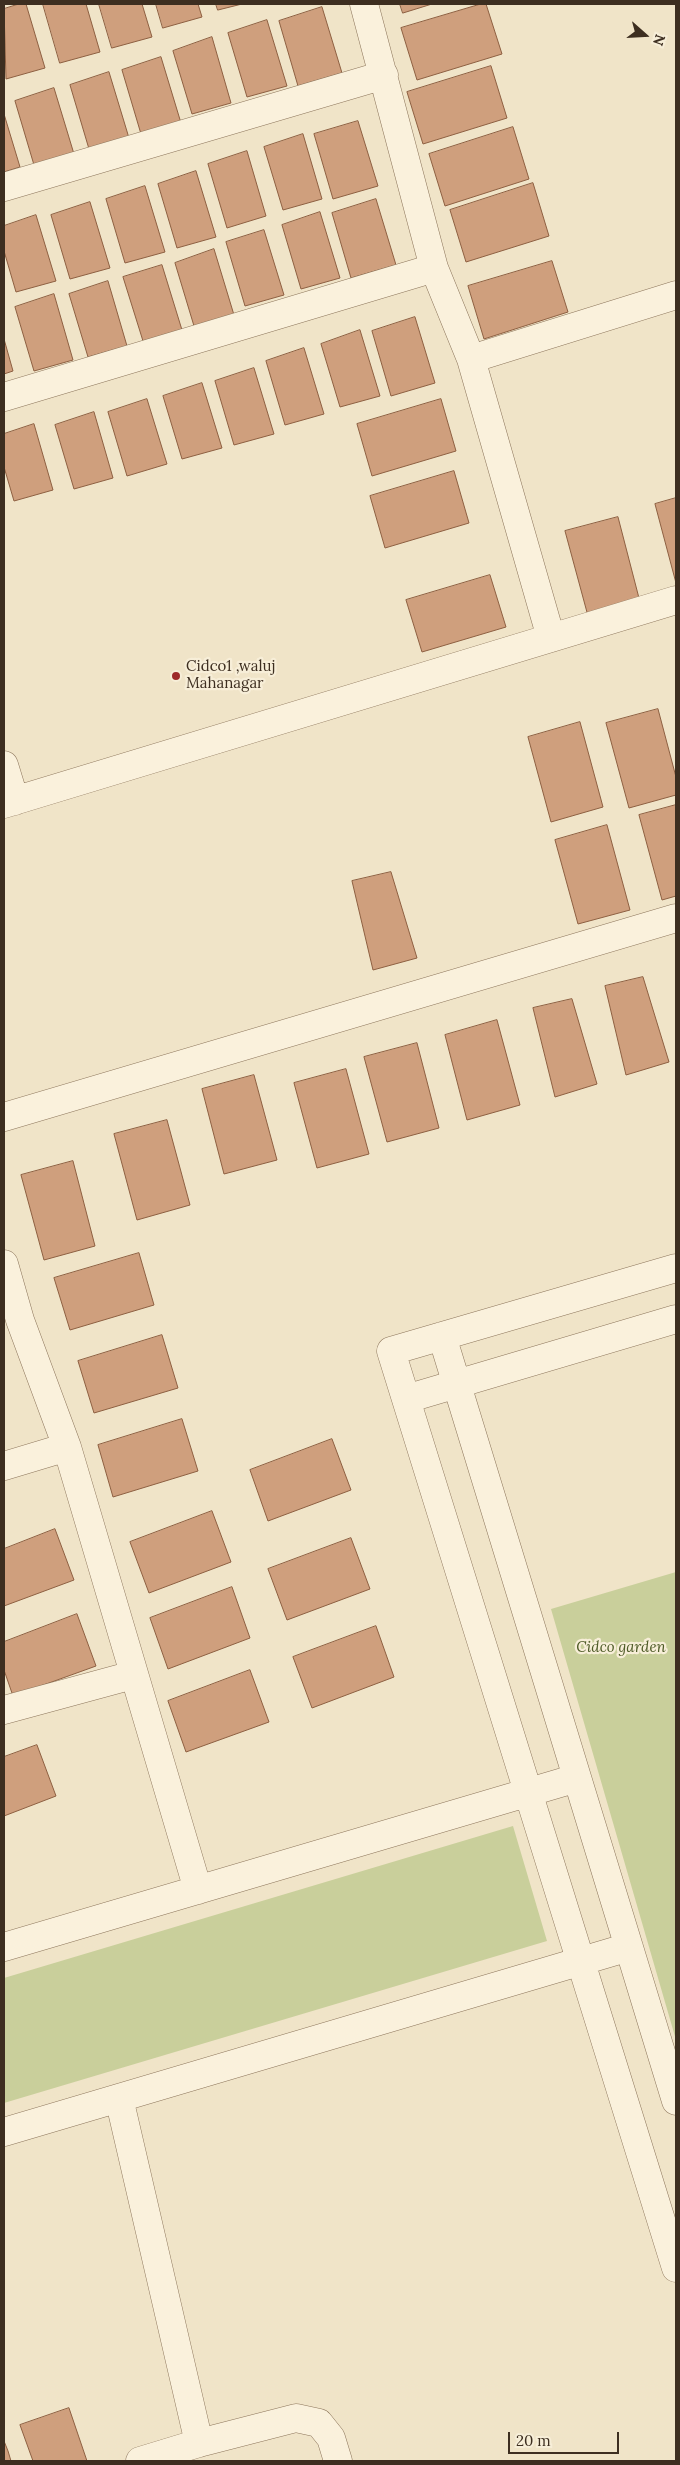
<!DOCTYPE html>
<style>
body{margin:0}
#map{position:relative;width:680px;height:2465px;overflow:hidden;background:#f0e4c8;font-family:Lora,serif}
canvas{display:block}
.frame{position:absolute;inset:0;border:5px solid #3d2e20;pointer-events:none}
.north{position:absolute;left:620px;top:10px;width:50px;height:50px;-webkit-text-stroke:4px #f7eed8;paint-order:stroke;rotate:109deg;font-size:14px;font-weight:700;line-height:20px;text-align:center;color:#3d2e20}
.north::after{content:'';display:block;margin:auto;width:18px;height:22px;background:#3d2e20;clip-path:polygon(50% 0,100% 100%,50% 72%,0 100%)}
.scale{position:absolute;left:508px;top:2432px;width:111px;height:22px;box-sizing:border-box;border:2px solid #3d2e20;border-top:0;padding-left:6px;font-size:15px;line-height:18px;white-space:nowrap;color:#3d2e20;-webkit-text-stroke:4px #f7eed8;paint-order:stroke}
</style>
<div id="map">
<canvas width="680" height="2465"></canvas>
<div class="frame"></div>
<div class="north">N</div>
<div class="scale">20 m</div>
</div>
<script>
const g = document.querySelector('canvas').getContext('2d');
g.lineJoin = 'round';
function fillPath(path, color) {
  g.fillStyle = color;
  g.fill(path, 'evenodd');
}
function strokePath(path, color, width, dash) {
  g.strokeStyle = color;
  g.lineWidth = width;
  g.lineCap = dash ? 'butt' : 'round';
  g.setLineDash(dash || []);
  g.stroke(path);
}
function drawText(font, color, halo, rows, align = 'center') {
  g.font = font + ' Lora,serif';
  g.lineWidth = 4.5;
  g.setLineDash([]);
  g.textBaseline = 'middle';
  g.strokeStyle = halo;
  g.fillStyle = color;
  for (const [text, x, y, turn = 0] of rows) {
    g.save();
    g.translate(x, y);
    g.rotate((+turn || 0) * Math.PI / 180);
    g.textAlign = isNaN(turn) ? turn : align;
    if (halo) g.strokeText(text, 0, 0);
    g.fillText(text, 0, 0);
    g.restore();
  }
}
fillPath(new Path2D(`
 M676,1572v468l-125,-431z
 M513,1826l34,115 -543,162v-125z`), '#c9cf9b');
const building = new Path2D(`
 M19,4h7l19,64 -39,11 -2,-70z
 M43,4h43l14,48 -40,11z
 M99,4h43l10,33 -40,11z
 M156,4h42l4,13 -39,11z
 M216,4h26l-24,6z
 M400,4h32l-29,9z
 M481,4h5l16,50 -85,26 -16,-52z
 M322,7l20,66 -44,13 -19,-65z
 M267,20l20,66 -40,11 -19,-64z
 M212,37l19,66 -39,11 -19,-63z
 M161,57l20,66 -40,11 -19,-64z
 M491,66l16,52 -84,26 -16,-52z
 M109,72l20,66 -40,11 -19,-64z
 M54,88l20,66 -40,11 -19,-64z
 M4,114l16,53 -16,5z
 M358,121l20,65 -45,13 -19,-65z
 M513,127l16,52 -84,27 -16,-52z
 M303,134l19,65 -39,11 -19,-63z
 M247,151l19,65 -39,12 -19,-64z
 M196,171l20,66 -39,11 -19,-64z
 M533,183l16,53 -83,26 -16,-52z
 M145,186l20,66 -40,11 -19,-64z
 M376,199l20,66 -45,13 -19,-65z
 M90,202l20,66 -40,11 -19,-64z
 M320,212l20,66 -39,11 -19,-64z
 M36,215l20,66 -40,11 -12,-41v-25z
 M264,230l20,65 -39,11 -19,-64z
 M214,249l20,66 -40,11 -19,-63z
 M552,261l16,51 -84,27 -16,-53z
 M162,265l20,65 -39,11 -20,-64z
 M108,281l19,65 -39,11 -19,-63z
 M54,294l19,66 -39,11 -19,-64z
 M415,317l20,66 -44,13 -19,-65z
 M360,330l20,66 -40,11 -19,-63z
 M4,339l9,32 -9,3z
 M304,348l20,66 -39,11 -19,-64z
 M254,368l20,66 -40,11 -19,-64z
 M202,383l20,65 -40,11 -19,-63z
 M147,399l20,65 -40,12 -19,-64z
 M441,399l15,52 -84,25 -15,-52z
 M94,412l19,66 -39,11 -19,-64z
 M34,424l19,66 -39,11 -10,-34v-33z
 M454,471l15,52 -84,25 -15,-52z
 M676,498v85l-21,-79z
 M618,517l22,85 -52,14 -23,-85z
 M490,575l16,52 -84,25 -16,-52z
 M658,709l18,68v18l-47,13 -23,-85z
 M580,722l23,85 -52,15 -23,-85z
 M676,805v91l-14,4 -23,-85z
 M607,825l23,85 -52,14 -23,-84z
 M391,872l26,86 -44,12 -21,-89z
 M643,977l26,85 -43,13 -21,-89z
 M572,999l25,85 -42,13 -22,-89z
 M497,1020l23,85 -53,15 -22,-85z
 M417,1043l22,85 -52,14 -23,-85z
 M346,1069l23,85 -52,14 -23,-85z
 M254,1075l23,85 -53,14 -22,-85z
 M167,1120l23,85 -53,15 -23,-86z
 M73,1161l22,85 -51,14 -23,-85z
 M139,1253l15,52 -84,25 -16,-52z
 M162,1335l16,53 -84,25 -16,-52z
 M182,1419l16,52 -85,26 -15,-52z
 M332,1439l19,51 -83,31 -18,-51z
 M212,1511l19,51 -82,31 -19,-51z
 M55,1529l19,51 -70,26v-57z
 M351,1538l19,51 -83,31 -19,-51z
 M232,1587l18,51 -82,31 -18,-51z
 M77,1614l19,52 -83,30 -9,-26v-28z
 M376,1626l18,51 -82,31 -19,-51z
 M250,1670l19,52 -83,30 -18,-51z
 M37,1745l19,51 -52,20v-59z
 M69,2408l18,53h-54l-13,-36z
 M4,2441l4,10 3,10h-7z`);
fillPath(building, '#cf9f7d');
strokePath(building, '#8d5f41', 1);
const minor = new Path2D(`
 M364,4l70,264 37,91 80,279
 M4,187l380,-112
 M471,359l205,-64
 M4,397l430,-129
 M4,765l11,36
 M4,804l672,-204
 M4,1117l672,-199
 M4,1264l16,56 47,127 131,443
 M676,1268l-285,83 285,917
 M442,1336l234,765
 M406,1399l270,-80
 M4,1466l63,-19
 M4,1710l129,-35
 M4,1947l573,-169
 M119,2098l80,345
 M4,2132l625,-185
 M140,2461l59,-18 97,-25 23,5 12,15 7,23`);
strokePath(minor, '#8d765c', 29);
strokePath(minor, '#faf1dc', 28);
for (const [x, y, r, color] of [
 [176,676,5,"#9e2a2b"]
]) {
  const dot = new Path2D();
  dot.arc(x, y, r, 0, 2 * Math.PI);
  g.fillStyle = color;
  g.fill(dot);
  strokePath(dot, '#f7eed8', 2);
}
drawText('15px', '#3d2e20', '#f7eed8', [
 ["Cidco1 ,waluj",186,667],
 ["Mahanagar",186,684]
], 'left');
drawText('italic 15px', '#4d5a26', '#f7eed8', [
 ["Cidco garden",621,1648]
]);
</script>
